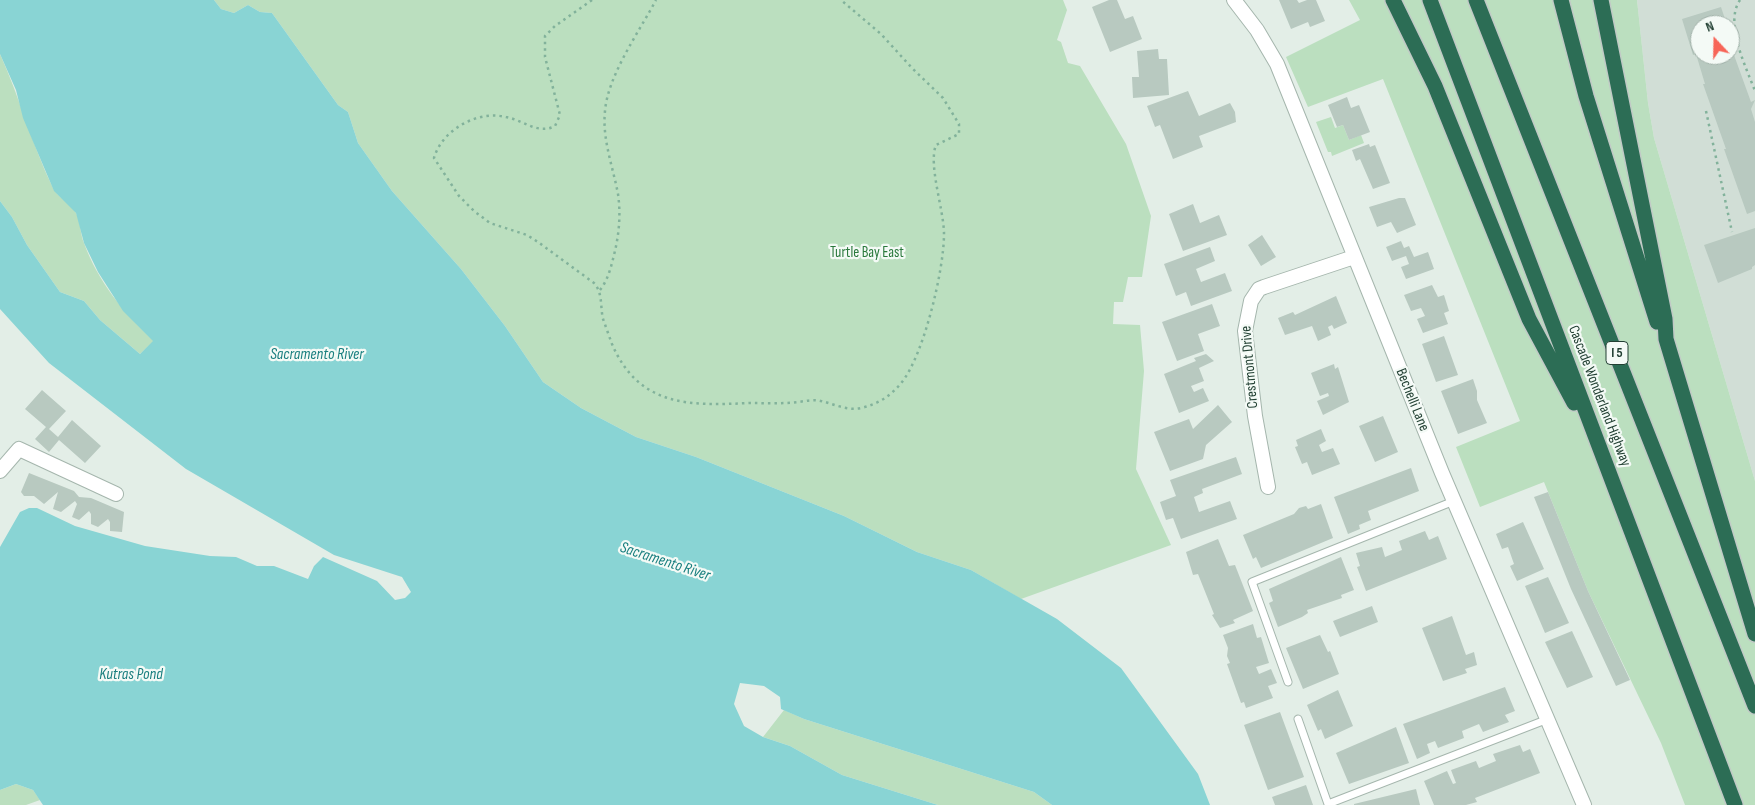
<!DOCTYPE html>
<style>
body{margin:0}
#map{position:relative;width:1755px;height:805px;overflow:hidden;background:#e3eee7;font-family:"Sofia Sans Condensed",sans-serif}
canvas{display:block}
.north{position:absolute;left:1690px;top:15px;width:50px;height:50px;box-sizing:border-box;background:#f4faf6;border:1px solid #a0b0a8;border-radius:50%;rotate:339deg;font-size:14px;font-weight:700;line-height:20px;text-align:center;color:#224033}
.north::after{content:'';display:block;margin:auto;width:18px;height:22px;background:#f76558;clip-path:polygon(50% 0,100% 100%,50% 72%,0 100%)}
</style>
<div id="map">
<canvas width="1755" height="805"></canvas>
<div class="north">N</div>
</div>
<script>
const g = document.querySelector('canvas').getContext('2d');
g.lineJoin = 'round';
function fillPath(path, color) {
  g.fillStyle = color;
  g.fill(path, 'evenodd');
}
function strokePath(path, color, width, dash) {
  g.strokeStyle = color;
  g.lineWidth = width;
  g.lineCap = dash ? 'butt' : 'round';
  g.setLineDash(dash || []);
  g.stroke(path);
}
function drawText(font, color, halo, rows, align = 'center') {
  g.font = font + ' "Sofia Sans Condensed",sans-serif';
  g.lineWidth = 4.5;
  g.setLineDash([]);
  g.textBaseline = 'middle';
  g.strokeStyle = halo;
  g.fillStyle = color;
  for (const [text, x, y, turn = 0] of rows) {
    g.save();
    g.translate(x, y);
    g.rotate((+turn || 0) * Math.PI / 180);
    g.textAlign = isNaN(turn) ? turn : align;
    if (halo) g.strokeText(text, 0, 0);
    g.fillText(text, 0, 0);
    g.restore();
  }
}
fillPath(new Path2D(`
 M1637,0h118v481l-101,-343 -6,-35zM1700,25h30v30h-30z`), '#d1ded6');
fillPath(new Path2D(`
 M214,0h849l4,10 -10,30 4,2 7,21 12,3 46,78 25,72 -9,61h-14l-5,25h-9l-1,22 27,1 4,46 -8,98 35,76 -150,54 -50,-29 -54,-18 -73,-36 -148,-59 -60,-20 -55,-29 -38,-26 -38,-56 -44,-57 -69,-78 -34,-48 -10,-31 -10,-7 -66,-92 -12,-1 -12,-7 -14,8 -13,-4z
 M1349,0h288l11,103 6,35 101,343v324h-70l-24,-62 -73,-152 -44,-109 -64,25 -24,-60 64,-26 -137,-342 -75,28 -22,-50 74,-37z
 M0,54c20,44 32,91 53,134 5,10 18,15 23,25 5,9 4,21 8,30 14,39 40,70 70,98l-14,13 -40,-34 -16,-19 -24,-9 -33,-47 -15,-28 -12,-16z
 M1331,117l4,11 8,-3 6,15 12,-5 3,8 -32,13 -1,-4h-3l-12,-30z
 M784,710l20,9 230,73 18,13h-114l-96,-30 -52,-29 -27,-9z
 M16,784l17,6 7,10 -14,5h-26v-15z`), '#bbdfbf');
fillPath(new Path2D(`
 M0,0h214l7,9 13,4 14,-8 12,7 12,1 66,92 10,7 10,31 34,48 69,78 44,57 38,56 38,26 55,29 60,20 148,59 73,36 54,18 86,49 64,49 77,106 12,31h-158l-18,-13 -230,-73 -23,-10 -1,-12 -16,-11 -24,-3 -6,21 10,22 19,11 27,9 52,29 96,30h-895l-10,-15 -17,-6 -16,6v-243l20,-35 9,-4h8l38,18 70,20 65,10 26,1 21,9h17l34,13 6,-13 9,-9 54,24 18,19 10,-2 6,-6 -9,-15 -68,-22 -148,-86 -137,-106 -49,-54v-108l12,16 15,28 33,47 24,9 16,19 40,34 13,-13 -30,-30 -25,-39 -14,-29 -8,-30 -22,-22 -31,-73 -7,-28 -16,-36z`), '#89d4d4');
fillPath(new Path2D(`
 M1109,0h8l8,19 8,-3 9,23 -32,13 -18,-45z
 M1279,0h18l2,3 8,-3h9l9,21 -15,6 -2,-5 -17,7z
 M1721,7l6,18h-27v30h30v-11l21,58 4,-2 -4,9 4,13v89l-8,3 -23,-65h2l-23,-65h2l-9,-30 -3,1 -11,-36z
 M1158,49l1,10h8l2,36 -36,3 -1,-21h7l-2,-26z
 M1188,91l11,25 31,-13 5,9 1,10 -37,14 4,11 -30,12 -13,-34 -5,2 -8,-21z
 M1347,97l4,11 8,-3 11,27 -21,8 -6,-15 -6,2 -9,-22z
 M1369,144l1,3 5,-2 15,38 -17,6 -13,-30 -4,2 -4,-11z
 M1399,198h6l11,27 -19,8 -6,-11 -14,5 -8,-20z
 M1193,204l7,19 19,-8 8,20 -44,16 -14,-37z
 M1755,228v37l-3,2v2l-34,14 -14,-38z
 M1262,235l14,22 -15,9 -13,-21z
 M1401,241l3,7 5,-2 5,11 14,-5 6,17 -28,10 -5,-12 8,-3 -3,-8 -14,5 -6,-14z
 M1210,247l5,14 -19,8 5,13 24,-9 7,18 -41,15 -5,-14 -10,4 -12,-32z
 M1432,285l6,12 6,-2 5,16 -5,2 4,11 -25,9 -6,-14 8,-3 -4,-8 -10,3 -7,-16z
 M1336,296l11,27 -13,6 -2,-4 -4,2 3,8 -13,6 -6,-15 -27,9 -7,-17 15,-6 2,3z
 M1212,304l8,22 -22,8 6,17 -27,10 -15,-39z
 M1444,336l14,39 -22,7 -14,-38z
 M1206,354l8,7 -15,7 5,13 -13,5 3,6 9,-4 6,13 -30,12 -15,-39 32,-13 -2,-3z
 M1334,364l1,5 3,-2 11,35 -26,13 -6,-14 12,-5 -1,-3 -8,3 -9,-23z
 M1473,379l4,12v9l10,23 -29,11 -17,-43z
 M42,390l24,21 -17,18 9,8 14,-17 29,26 -16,17 -26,-23 -10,12 -14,-13 11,-12 -21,-18z
 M1218,405l14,17 -26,23 -3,14 -33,12 -16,-39 35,-13 4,10z
 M1383,416l15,36 -23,10 -16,-36z
 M1321,429l5,12 -7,4 3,7 11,-4 7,16 -28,11 -5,-13 -5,2 -7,-17 3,-1 -2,-6z
 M1236,457l6,17 -40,15 1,4 -9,4 5,15 31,-11 7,18 -56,20 -8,-21 -7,2 -6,-18 16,-6 -6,-16z
 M1411,468l8,23 -51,20 3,9 -12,5 1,4 -12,5 -14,-37z
 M29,473l45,18 5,6 12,1 33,14 -2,20 -12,-1v-9l-2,-3 -10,8 -7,-3v-10l-2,-3 -10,9 -7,-3 5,-13 -2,-3 -14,11 -8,-3 5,-17 -14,12 -10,-8h-10l-3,-4z
 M1548,492l40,99 42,89 -14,6 -45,-97 -37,-92z
 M1321,504l12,34 -72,30 -5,-11 -3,2 -10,-24 51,-21 5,-6 7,-2 2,3z
 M1523,522l21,47 -27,12 -7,-15 4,-2 -6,-17 -6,2 -6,-15z
 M1425,531l4,9 9,-4 9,23 -81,32 -9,-24 3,-1 -4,-13 26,-6 3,10 17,-7 -3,-9z
 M1218,539l11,27 6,-1 18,46 -20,9 2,3 -15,5 -8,-13 2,-1 -16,-40 -5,1 -7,-23z
 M1341,557l13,33 -13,5 1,3 -35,12 1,3 -6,4 -24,10 -9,-24 4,-2 -4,-12z
 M1548,577l21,46 -24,10 -20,-47z
 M1372,606l6,16 -38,15 -7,-16z
 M1452,616l14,39 8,-3 3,13 -12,4 2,4 -24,8 -21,-53z
 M1253,624l4,14 4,-1 8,26 -13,4 3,7 12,-5 6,14 -9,3 5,12 -27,10 -2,-6 -3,1 -14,-39 3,-1 -3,-7 1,-8 -5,-13z
 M1572,631l21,46 -26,11 -22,-46z
 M1320,635l8,17 2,-1 9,23 -36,15 -17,-41z
 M1505,687l10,24 -10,4 4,7 -26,10 -4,-8 -17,7 2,7 -26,10 -3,-7 -8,3 3,9 -13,6 -14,-35z
 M1338,690l15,36 -28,13 -4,-10 -3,2 -11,-26z
 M1280,712l24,65 -36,13 -24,-65z
 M1396,727l13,36 -60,21 -13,-31z
 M1520,745l3,7 7,-3 10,24 -65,25 2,4 -11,3h-32l-10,-24 23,-10 6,13 3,-1 -5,-13 25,-9 3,7 17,-7 -3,-7z
 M1306,785l7,20h-38l-3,-8z
 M1416,789l4,16h-66v-1z`), '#b8c9c0');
const lane = new Path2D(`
 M1288,682l-36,-100 202,-81
 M1298,719l30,85 220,-85`);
const street = new Path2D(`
 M1234,0l23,30 20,34 165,409 142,332
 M0,471l19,-22 97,45
 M1268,487l-13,-71 -10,-85 6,-30 8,-12 5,-2 90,-30`);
const highway = new Path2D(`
 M1393,0l42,86 94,233 45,84
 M1430,0l305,805
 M1476,0l279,706
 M1561,0l25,96 71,226
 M1601,0l64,319 1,20 89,295`);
strokePath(lane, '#a5b6ad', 9);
strokePath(street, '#a5b6ad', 16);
strokePath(highway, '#c1cac6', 18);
strokePath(new Path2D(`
 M592,0l-37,26 -10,10v21l15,58 -5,11c-17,9 -32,-6 -49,-9 -29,-7 -64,13 -72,41l25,38 15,15 16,12 37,12 11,7 56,41c9,10 6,23 9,36 3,8 6,17 9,25 27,63 78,62 137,59 16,0 33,1 49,-1 8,-1 16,-3 23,-1 13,3 26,10 40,7 17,-4 30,-12 41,-26 22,-28 42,-112 42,-148 0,-24 -16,-69 -8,-89l23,-11v-10l-16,-26 -31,-30 -31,-34 -40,-34
 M1740,0c-16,23 6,67 15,91
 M1706,111l26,121
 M600,290c8,-10 11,-23 14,-35 5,-20 7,-40 4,-61 -5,-27 -16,-55 -13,-83 3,-36 34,-79 51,-111`), '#82b29b', 2.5, [2.5, 4]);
strokePath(lane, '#fff', 7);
strokePath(street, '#fff', 14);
strokePath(highway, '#2c6d55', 15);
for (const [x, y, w] of [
 [1617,353,22]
]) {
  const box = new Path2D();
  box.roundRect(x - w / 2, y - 11.5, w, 23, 4);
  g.fillStyle = '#f4faf6';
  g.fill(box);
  strokePath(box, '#224033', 1);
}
drawText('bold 14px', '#224033', null, [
 ["I 5",1617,353]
]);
drawText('15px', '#2a793c', '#f4faf6', [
 ["Turtle Bay East",867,253]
]);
drawText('15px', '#224033', '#f4faf6', [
 ["Crestmont Drive",1250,367,-95],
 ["Cascade Wonderland Highway",1599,396,69],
 ["Bechelli Lane",1412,400,68]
]);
drawText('italic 16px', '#197f7f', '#f4faf6', [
 ["Sacramento River",317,355],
 ["Sacramento River",665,562,18],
 ["Kutras Pond",131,675]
]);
</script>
